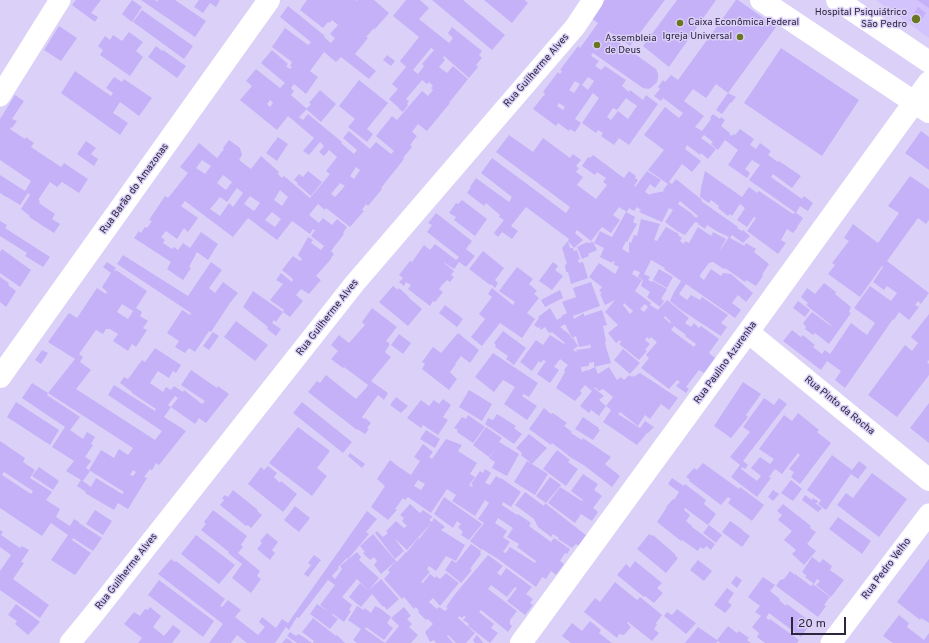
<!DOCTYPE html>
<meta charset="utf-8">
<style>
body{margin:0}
#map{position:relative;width:929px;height:643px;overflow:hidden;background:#dbd1f8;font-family:Overpass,sans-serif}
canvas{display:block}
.scale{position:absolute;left:791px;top:617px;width:55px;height:18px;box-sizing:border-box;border:2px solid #2c253e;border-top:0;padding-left:5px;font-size:12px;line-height:14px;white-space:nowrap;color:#2c253e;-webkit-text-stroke:3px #dbd1f8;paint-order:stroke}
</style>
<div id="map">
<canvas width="929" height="643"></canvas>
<div class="scale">20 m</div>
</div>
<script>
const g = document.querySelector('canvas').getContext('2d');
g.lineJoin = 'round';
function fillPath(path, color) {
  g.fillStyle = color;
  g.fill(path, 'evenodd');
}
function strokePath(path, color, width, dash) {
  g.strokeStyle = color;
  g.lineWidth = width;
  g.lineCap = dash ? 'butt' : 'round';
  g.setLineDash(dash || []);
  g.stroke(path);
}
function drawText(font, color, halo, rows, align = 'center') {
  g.font = font + ' Overpass,sans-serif';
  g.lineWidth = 3;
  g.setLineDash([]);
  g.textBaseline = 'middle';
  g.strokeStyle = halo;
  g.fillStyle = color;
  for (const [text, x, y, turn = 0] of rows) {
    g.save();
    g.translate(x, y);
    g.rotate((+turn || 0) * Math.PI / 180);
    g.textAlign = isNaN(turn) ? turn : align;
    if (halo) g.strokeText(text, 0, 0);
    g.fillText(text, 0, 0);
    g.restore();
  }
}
fillPath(new Path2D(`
 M876,0h53v38z`), '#d3c3fd');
fillPath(new Path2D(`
 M76,0h25l-10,13 7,4 -3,5 -23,-17z
 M132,0l10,7 -10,15 -10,-8z
 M141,0h14l2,2 1,-2h17l31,21 -11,16z
 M199,0h21l-4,7 -6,-4 -7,10 -9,-6z
 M307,0h49l1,1 1,-1h16l15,13 -14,16 -1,-1 -8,9 2,1 -13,16 21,17 -7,8 -28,-22 -5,5 -12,-10 -14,19 8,6 -12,17 -12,-10 -3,4 3,3 -3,4 16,14 -8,8 4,3 5,-6 34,28 -1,1 13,11 3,-4 -14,-12 6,-7 21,18 6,-7 15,12 3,-3 -18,-15 16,-20 5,4 25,-29 6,5 5,-6 -2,-2 2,-2 -4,-4 -2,2 -5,-4 -16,19 3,2 -2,3 1,1 -5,7 -4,-3v-1l-10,-9 9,-10 -6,-5 14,-17 -6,-6 19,-24 -26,-21 13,-16h14l9,8 -10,11 30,24 4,-5 -5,-5 4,-6 30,24 -3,4 3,3 -6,7 2,2 -9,11 -25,-22 -1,2 2,2 -6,7 8,6 6,-7 15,13 -19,24h1l-23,28 -9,-7 -6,8 5,4 -7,9 2,2 -9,11 1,1 -23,29 1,1 -14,17 -2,-2 -4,6 2,1 -14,16 -24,-19 -1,2 -7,-6 -9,11 10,8 4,-5 9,7 5,-6 10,8 -4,6 1,1 -13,17 3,3 -3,4v1l-15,17 5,4 -12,14 -8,-5 -5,6 7,6 -13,16 -7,-5 1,-2 -14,-10 13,-16 -7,-4 5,-7 11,9 1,-3 -11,-9 11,-14 7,5 2,-2 -4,-4 10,-18 5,3 -2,3 10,7 3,-4 -13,-10 4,-6 -2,-1 -3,5 -18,-13 -15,19 -29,-22 -15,19 -48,-36 -4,5 17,12 -10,14 -4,-4 -7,11 -11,-8 -5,6 4,3 -2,3 9,6 2,-2 4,3 5,-7 7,5 11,-16 17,12 -10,16 -11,-8 -8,15 2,1 -8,12 -16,-11 4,-7 -37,-24 5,-7 2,2 4,-6 2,1 5,-7 -3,-1 16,-24 3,2 20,-25 -8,-6 19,-24 18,15 7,-9 -1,-1 6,-8 11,8 2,7 -3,5 12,9 10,-13 18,16 -1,2 4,4 2,-2 26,22 20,-24 -4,-3 11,-14 -8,-7 -5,6 -5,-4 5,-6 -4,-4 -11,13 -6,-4 11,-13 -26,-22 -11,14 -37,-30 12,-14 -6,-5 10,-12 24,19 5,-5 -24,-20 11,-13 16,14 -2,2 4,3 2,-2 -2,-1 2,-4 -20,-15 13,-19 23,17 3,-3 -31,-25 8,-11 37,30 -1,1 7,6 4,-5 -5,-4 8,-9 -6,-5 -2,3 -2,-1 -5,6 -23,-18zM431,48l3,2 -12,14 2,2 -6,8 -5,-4zM270,100l3,3 -3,4 -3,-3zM202,160l9,6 -6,8 -9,-6zM356,167l4,3 -6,9 -4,-3zM223,175l9,7 -6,8 -9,-7zM340,183l5,3 -10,11 -4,-3zM237,188l6,5 -10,14 -4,-4 -9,13 -10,-7 10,-12 7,5zM280,190l8,7 -6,9 -8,-6zM250,196l10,7 -6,8 -10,-7zM272,212l9,7 -6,8 -10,-7z
 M432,0h31l42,35 -13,15z
 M484,0h41l3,3 -16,20z
 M605,0h60l-35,46 -22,-15 -1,3 49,35 2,5v4l-1,4 -4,4 -4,3 -6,-1 -50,-35 -2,3 8,5 -4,5 6,4 4,-4 21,14 -4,6 7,6 1,-2 13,10 3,-5 12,9 -29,41 -10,-7 -5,7 -13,-9 2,-3 -5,-3 -2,3 -14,-10 17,-25 -6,-5 -18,26 6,4 -6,9 -5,-3 -1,2 -11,-8 -2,3 -23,-17 10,-13h1l1,-2 -2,-2 15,-20 2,2 2,-3 -2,-1 18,-24 2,2 18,-25 -7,-5zM588,77l6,4 -6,9 -6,-5zM575,81l5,3 -6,9 -5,-3zM626,98l11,8 -9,13 -10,-8 -7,9 -4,-3 6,-9 4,2zM559,103l6,4 -2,3 -6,-4z
 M677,0h39l-47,67 -26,-21z
 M736,0h2l38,27 -48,66 -12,-9 -10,14 -13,-9 -9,12 20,15 -9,11 7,4 9,-12 -1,-1 3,-4 7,5 1,-2 4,3 -4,6 9,7 -1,1 3,2 1,-2 2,1 5,-6 14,10 -4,6 6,4 4,-6 11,8 -3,4 10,7 1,-1 22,15 -9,12 -19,-14 -2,3 31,22 2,-3 9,7 -5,8 -8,-5 -4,7 -47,-33 11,-15 -8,-5 -7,9 5,4 -3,5 -19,-13 10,-15 -13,-10 -7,10 -7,-6 2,-2 -9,-7 -3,3 15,11 -8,10 -7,-6 -1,2 -13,-10 -2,4 16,12 -9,11 -10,-8 -13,18 3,2 4,-5 26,21 -1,1 37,26 -1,1 5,3 1,-1 7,6 -7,7 -11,-8 -2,3 13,7 1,1 2,-3 10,6 -2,3 15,12 -7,11 1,1 -7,10 -10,-6 -1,2 -20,-14 -1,1 -11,-7h-2v1h-2l-9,12v2l4,3 7,-11 10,7 2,-3 8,1 22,19 -7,9 -8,-7 -6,8 9,7 -6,8 -49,-34 -7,10 8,6 4,-5 9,5 2,-3 26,18 -7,8 6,4 -6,9 -40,-26 -11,-9 4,-9 7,-11 -17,-12 1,-1 -14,-8 -7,14 6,3 -2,3 4,2 1,-1 14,8 -6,10 3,2 -4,6 -13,-10 3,-5 -9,-6 2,-6 -5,-3 2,-5 -6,-2 -2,4 10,6 -7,11 16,12 -1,2 8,5 9,-10 22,18 -4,5 6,4 3,-4 5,5 2,-2 18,13 -10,14 6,5 -11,15 -5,-3 -13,17 3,2 -3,4 -10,-7 4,-4 -3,-2 -8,9 -28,-21 8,-10 -3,-3 11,-13 -6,-5 -2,2 -2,-2 -2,3 5,4 -5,6 2,1 -8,9 -20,-16 2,-2 -1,-2 -4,3 -8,-10 10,-8 -13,-13 10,-12 -10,5 -5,-11 2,-1 -3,-2 3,-4 -13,-10 10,-14 16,11 4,-7 -6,-3 2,-2 -2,-1 -1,2 -12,-6 4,-9 -10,-5 6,-12 12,6 14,-25 9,5 -2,5 4,2 -10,18 -1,-1 -4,8 7,4v-11l2,1 3,-8 3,1 4,-17 19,5 -6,16 3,1 9,-14 13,7 -1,1 4,3 -2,3 4,3 1,-3 4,2 9,-16 13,9 2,-4 13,7 -8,14 11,-16 -11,-5 -11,-7 -2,4 -7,-5 1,-1 -4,-1 -10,13 -8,-4 -12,-9 8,-12 -4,-2 -7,14 -23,-10 2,-2 -4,-3 -3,4 -5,-3 -2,4 -8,-5 -6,8 7,5 -9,13 -9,-6 -11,14 -14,-11 -2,3 8,7 -9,8 -6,-7 1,-2 -43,-32 -15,19 7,5 -6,8 -10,-7 -4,5 -4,-4 10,-13 -5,-3 1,-2 -14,-12 -2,3 -17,-13 4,-6h-1l6,-9 33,24 3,-5 -31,-24 11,-15 74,55 4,-6 -74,-55 13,-17 24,17 10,-14 27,20 3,-4 8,6 -5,6 3,2 -3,4 7,5 -6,8 19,14 11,-14 -4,-3 3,-4 -9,-6 -2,3 -13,-9 6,-9 2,1 3,-3 31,23 5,-7 7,5 -1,2 3,2 -4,6 1,1 12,-16 14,9 -6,8 -5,-4 -5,8 5,3v-1l15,-3 -2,-1 5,-6 -20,-14 16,-20 -20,-15 21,-28 14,11 4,-5 -20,-15 -2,3 -7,-5 6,-7 -2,-2 5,-7 2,2 6,-7 7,5zM680,201l18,15 -2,2 -5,-5 -13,-9zM624,303l9,8 -3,3 -7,-9zM645,304l3,3 -4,5 -4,-3zM665,316l6,6 -1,1 -6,-5zM674,326l12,9 -1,1 11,8 -2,3 -23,-17z
 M917,0h12v8z
 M918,7l8,6 -9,13 -8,-6z
 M142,10l51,36 -9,13 -51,-37z
 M59,26l18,12 -16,23 -17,-11z
 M129,32l14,10 -7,9 7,6 -13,19 -30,-21 3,-5 -5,-4 7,-10 5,4 3,-5 9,6z
 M156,46l6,5 1,-1 23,16 -9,12 -29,-21z
 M781,48l78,52 -37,56 -78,-53z
 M387,55l8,6 -4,5 -8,-6z
 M75,71l36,25 2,-3 -7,-5 8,-11 8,5 2,-3 28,19 -13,18 -19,-14 -7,11 15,10 -8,12 -59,-42z
 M359,80l29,23 -21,26 6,5 -6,8 -19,-15 7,-8 -16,-13z
 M320,90l16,14 -15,18 -15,-13 5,-5 -2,-1z
 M728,93l8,4 -5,6h-1l-8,11 -6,-4z
 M15,95l9,6 -12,18 5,2 -5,7 -1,-1 -1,2 15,10 1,-2 8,6 -3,4 30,20 3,-4 24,16 -9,14 -17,-11 -5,5 -7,-5 -12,18 2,1 -1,2 16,11 -3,5 8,5 -6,9 -25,-16 1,-1 -9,-7 9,-14 -2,-2 -8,12 -13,-8h-1l-6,-4v-18l25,16 6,-10 -31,-21v-41z
 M921,131l8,6v33l-24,-17z
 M278,137l10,7 -11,17 -11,-8z
 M86,141l10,7 -5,6 7,5 -4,7 -17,-12z
 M308,171l14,11 -11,14 -14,-12 1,-1 -4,-3 5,-6 4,3z
 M705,171l37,26 7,-10 8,6 2,-2 34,23 2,-2 8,6 -6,9h1l-5,6 -6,-4 -6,11 5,3 -8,11 -31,-23 9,-13 -2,-1 -7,10 -10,-7 8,-12 -5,-4 -8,12 -2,-2 -2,2 -10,-8 1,-2 -8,-6 -2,3 -9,-6 1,-9z
 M910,176l19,13v31l-3,4 -8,-6 -31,43 42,32 -8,11 -3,-3 -3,4 4,2 -10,13 -10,-8 -5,8 -1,-1 -48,69 -10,-8 6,-9 -14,-10 -6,9 -38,-29 9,-11 9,7 2,-2 12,10 -2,2 9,7 3,-4 5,4 21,-31 16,12 8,-12 -21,-15 16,-22 21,15 6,-8 -10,-7 -3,4 -11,-8 10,-15 -1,-1 -22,31 -32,-23 7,-9 -3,-2 17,-22 -5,-3 9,-14 25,19 21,-30 -11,-7z
 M462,200l25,19 -12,17 -21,-16 2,-3 -7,-4 7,-10 2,1z
 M436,213l36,28 -6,8 9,7 -9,11 -7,-5 -5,7 -9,-6h-1l10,8 -3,4 3,2 -4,5 -3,-2 -5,5 -3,4 4,3 -8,10 -2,-1 -3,5 -22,-17 3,-4 -5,-3 -2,4 -5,-4 4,-4 -4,-3 11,-14 2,1 12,-17 6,5 5,-6 21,16 3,-3 -32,-25 5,-7 -4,-2z
 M0,221l7,4 -2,3 45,29 -7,10 -18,-11 2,-3 -27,-17z
 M568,241l2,7h3l1,3 3,-1 3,9 -2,1 1,3 4,-1 5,16 -17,6 -3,-12h-2l-1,-7 2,-1 -5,-16z
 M587,242l1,1 5,-1 4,8 -9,4 1,2 -7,3 -5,-12z
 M2,249l29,21 -11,17 -20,-14v-21z
 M483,251l21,17 -9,12 3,3 -3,5 -4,-4 -1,1 -21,-16z
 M123,255l65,41 23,-34 11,8 -13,18 6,5 8,-11 15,11 -8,10 -19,29 -2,-1 -14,21 -6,-4 -4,5 -10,-6 4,-6 -12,-8 15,-23 8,5 1,-2 -74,-49z
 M107,262l9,6 -2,2 2,1v-1l31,21 -11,17 6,4 -2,4 8,5 -5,7 4,2 -11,17 -4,-3 -4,7 -15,-10 5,-7 -8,-5h-4l-3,5 -7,-4 -17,24 4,3 -3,5 11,8 -15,19 79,51 7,-9 -54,-36 6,-10 41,26 1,-2 -24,-16v-1l-12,-9 4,-6 4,2 14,-19 3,2 10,-14 26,17 -5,8 -3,-2 -4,7 -11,-7 -8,12 13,9 3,-5 5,3 3,-4 9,6 1,-2 18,14 3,-3 -24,-16 10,-15 26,18 1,-2 11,8 -23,29 -7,-5 -4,6 -24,-17 7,-9 -3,-2 -7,9 3,2 -7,10 22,14 -27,34 -3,-2 -4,7 -2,-1 -6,8 3,1 -19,31 -10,-6 -4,7 -29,-17 1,-1 -9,-6 4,-6 -15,-9 8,-10 -22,-14 13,-20 -43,-29 10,-15 16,10 -1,2 33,22 -10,13 13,9 4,-7 8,5 -4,7 2,1 -8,12 6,4 -5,7 4,3 -7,10 8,6 5,-9 26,16 2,-2 -35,-22 12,-20 13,8 5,-9 9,6 5,-7 -85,-55 27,-34 -27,-17 21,-29 8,5 20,-30 9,6 1,-2 -5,-5 9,-14 -8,-6zM122,304l11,7 -5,8 -11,-7zM133,470l3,2 -3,4 -3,-1z
 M553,262l5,4 -3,4 8,6 -11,14 -13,-9z
 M517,267l16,12 -4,5 8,7 -3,3 5,4 -12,15 8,6 -13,19 -22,-15 -18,23 -11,-9 14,-18 -6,-5 13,-17 -4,-3 4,-6 21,17 2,-3 -16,-11z
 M659,269l14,8 -6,11 -14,-8z
 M0,277l9,6 -1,2 8,6 -10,16 -6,-5z
 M591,282l9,24 -27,10 1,3 10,-6v3l18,-6 5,15 -4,1 3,15h-1l1,6 5,16 -17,4v-5l-5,1v3l-8,1 1,5 5,-2v1l8,-4 3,7 11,-7 8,13 4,-3 3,3 5,-5 2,2 1,-2 1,2 7,-4 38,25 -9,12 -8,-6 -11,15 -5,-4 -7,11 -18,-14 -2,2 22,14 5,-7 9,6 -6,6h-1l-10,12 -34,-23 8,-12 -5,-4 7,-9 -10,-8 -4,2 -4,-4 -1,1 10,8 -5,4 7,6 -7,10 -8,-6 -2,3 -9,-7 12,-15 -7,-6 -5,6 2,2 -7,8 -19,-13 9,-16 -1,-2 4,-5 -8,-6 -6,8 5,3 -9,13 -13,-9 9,-13 -3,-1 -2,3 -2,-2 -7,10 -12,-9 16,-22 7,5 7,-10 14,9 1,-1 -13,-11 -3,1 -4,-6 -4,3 -2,-3 -1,1 -4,-3 5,-7 -1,-1 12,-9 7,12 5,-3 -1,-1 6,-3 -5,-11 14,-5 -3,-9zM565,324l7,14 4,-2 3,11 11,-2 -1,-1h1l1,4 -15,2 1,2 -4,-2 5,-4 -5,-8 -1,1 -3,-5 -9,-7z
 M824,283l12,9 -1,2 16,13 -2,5 2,1 -22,31 -14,-11 -2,2 -8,-6 1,-2 -3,-4 9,-11 19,14v-1l-25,-20 2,-2 -7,-6 6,-9 8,6z
 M393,286l5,4 1,-2 10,9h-1l14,12 -14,17 -29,-24z
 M560,290l3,8 -18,9 -4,-7z
 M253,291l30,21 -7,10 -2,-2 -2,3 9,6 -5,7 -9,-7 1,-2 -25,-20z
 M798,301l12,9 -5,7 -12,-9z
 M445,305l18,14 -6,8 -18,-14z
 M372,308l25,19 -11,14 4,3 -5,8 6,5 -20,24 17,12 -4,7 -6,-5 -16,22 2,2 1,-1 6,5 -4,5 2,1 -4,5 -8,-5v1l-49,-38 9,-11 3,2 6,-8 30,24 11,-12 1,-2 -24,-18 -1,1 -12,-9 7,-8 -7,-6 8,-10 10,8 16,-18 -3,-3z
 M929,314v46l-2,2 2,2v11l-32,42 -29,-22 37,-50 7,6 6,-8 -7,-6z
 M236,321l32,24 -13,16 -31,-24z
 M503,331l23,17 -12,17 -8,-6 2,-3 -13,-9 1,-2 -2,-2z
 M213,332l6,4 -10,14 -6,-4z
 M458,333l21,17 -9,13 -9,-7 -6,8h1l-6,8 7,7 -8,11 -27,-21 3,-5 -3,-2 11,-15 8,6z
 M399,334l12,9 -8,11 -12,-9z
 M623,349l17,14 -10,11 -16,-14z
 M42,350l6,3 -7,11 -6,-4z
 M493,353l45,30 -9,14 -5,-3 -2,2 15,10 -10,14 -23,-16 11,-17 -12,-7 -9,12 -19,-15z
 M743,382l18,12 -15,21 2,2 -17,21 -17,-12z
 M469,390l23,14 -10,17 -23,-14z
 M396,397l12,9 -7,7 -11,-8z
 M764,398l10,7 5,-7 8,6 -44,57 5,4 -3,4 -3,-2 -1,2 16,12 4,-5 -10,-8 9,-11 10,7 4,-5 -15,-10 25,-34 8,6 6,-8 21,17 -2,2 14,11 -31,41 -9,-7 3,-5 -5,-3 11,-14 -2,-2 -16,21 -7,-5 -6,8 2,1 -14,19 -26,-20 9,-12 -10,-8 20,-25 -7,-5z
 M443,399l8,6 -8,12 5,3 -10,15 -15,-10 -2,3 -14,-10 14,-18 8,6 5,-6 5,4z
 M16,402l43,28 -9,15 -43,-28z
 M302,402l50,40 -9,11 -50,-40z
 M929,403v40l-19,-15z
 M544,408l7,6 2,-1 14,10 -3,3 8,6 -1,1 11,7 1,-2 28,19 -6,7 15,12 -8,11 -27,-21 -15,-9 -10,-8 -8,-6 -1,2 -22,-16z
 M497,414l19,12 -2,2 8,6 -8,10 -29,-20 3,-6 5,2z
 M468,415l17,12 -12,16 -16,-11 1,-2 -4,-2 8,-11 4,2z
 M583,417l16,11 -1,1 2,1 -7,10 -18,-11z
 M298,427l32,24 -13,17 10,8 -15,20 -43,-33z
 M486,427l16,11 -3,4 20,12 -12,22 -15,-8 3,-6 -6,-4 6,-9 -6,8 -16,-12z
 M426,430l14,9 -5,9 -15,-9z
 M529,434l18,14 -15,16 -11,-9 1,-2 -6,-5z
 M446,439l16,6 -4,6 19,12 -7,11 5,3 -6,8 3,2 1,-2 -2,-1 9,-13 3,2 2,-4 6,4 -6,10 5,2 6,-9 5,3v-1l20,14 -10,15 -8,-5 -1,3 15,10 1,-1 13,9 -2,3 22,16 3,-4 16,11 -3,5 -2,-1 -5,8 4,3 -8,11 -5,-4 -5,8 -4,-2 -6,10 -38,-28 -16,-10v1l-12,-9 14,-18 -6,-4 11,-16 -4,-3 -10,16 -23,-15 4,-6 -9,-6 -16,24 -23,-16 -3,3 -2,-2 -8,11 2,1 -9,10 -17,-13 14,-21 -8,-7 13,-19 9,7 12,8 9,-14 -6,-4 9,-13 10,8 -4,5 3,2zM418,480l7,4 -4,6 -7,-4zM498,518l15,10 -6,9 12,7 -2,3 19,14 -1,2 -25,-16 -4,6 -3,-1 7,-10 -7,-5 4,-6 -12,-8z
 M0,441l25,17 -2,4 12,8 -5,8 22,14 -6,8 14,9 -4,8 14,9 4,-7 5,3v1l23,15 -9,13 -20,-13 -1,2 19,13 -16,22 -24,-15 17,-25 -17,-12 -9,13 -42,-28zM4,472l29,19 -2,3 -29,-19z
 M557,450l13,10 -2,2 10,7 -12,17 -23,-17z
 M350,453l15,11 -3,4 -14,-12z
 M832,455l20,15 7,-9 8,6 -9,12 -7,-5 -25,36 -8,-6 3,-4 -14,-10z
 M527,461l21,13 -13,21 -21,-13z
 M703,463l36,26 1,-2 24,18 -12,16 -24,-18 3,-4 -3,-2 -7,8 -32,-24 1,-1 -4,-3 8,-9 3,2z
 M268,466l9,7 -3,4 6,6 1,-2 16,13 -14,18 -35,-28 13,-17 3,3z
 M39,467l20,14 -6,9 -21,-14z
 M872,473l35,26 -28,38 -42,-32 9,-12 7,5z
 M583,474l15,10 -4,6 8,6 -9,12 5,4 -6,9 -11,-7 -6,9 -27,-20 12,-16 22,14 1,-1 -12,-9z
 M550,477l11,8 -15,18 -10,-7z
 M672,478l12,8 1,-2 21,16 -2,4 12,10 -8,11 -23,-17 -1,2 6,5 -4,6 6,5v1l23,17 -4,6 -5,-4 -2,3 -4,-2 -2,4 -16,-11 -1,1 -24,-19 10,-15h-1l7,-8 1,1 5,-8 -11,-8z
 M791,480l11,9 -9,12 -12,-8z
 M233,490l25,20 -1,1 5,4 -11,13 -3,-3 -2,1 -26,-21 4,-5 -2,-2 3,-3 3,2z
 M773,490l6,4 -6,7 -5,-4z
 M525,492l19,14 1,-3 42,33 -7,11 -4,-3 -4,4 -14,-9 1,-1 -6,-4 -2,3 -13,-10 -4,-8 -19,-14z
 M805,495l7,5 1,-2 5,3 -1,2h-2l7,5 -4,4 -16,-12z
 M444,497l38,27 -13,16 -8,-5 2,-3 -5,-5 3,-3 -4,-3 -4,7 -19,-14z
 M410,504l10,9 3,-3 10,7 -4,3 3,2 2,-4 11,9 -4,3 24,15 -9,16 -10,-5 -10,15 -7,-5 -2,3 3,3 -9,10 2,1 7,-9 5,4 1,-2 4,3 6,-6 13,10 -19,23 -7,-8 -4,4 8,7 2,-2 6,4 3,-3 -2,-1 10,-14 32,-38 15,11 -6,7 4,3 5,-8 26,19 -6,7 7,5 -3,4 3,2 -8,10 -18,-14 10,-13 -2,-1 -8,10 -16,-12 -3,4 29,22 -7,9v4l2,2 -4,6 -27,-22 -2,2 15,12 -3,4 7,5 -8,10 -22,-17 1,-2 -6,-4 3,-3 -2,-1 -2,2 -3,-2 -1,2 17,15 -9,10h-10l-8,-8 -1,1 6,7h-17l-2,-3 -4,2 -5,-10 8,-8 -5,-5 -2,1 -8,-8 1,-1 -3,-4 -2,2 -10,-12 -2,2 -18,-20 6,-7 -2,-2 8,-9 1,1 9,-10v1l6,-7 6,-8 1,1 13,-17 -25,28 -13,-12 10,13 -9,8 -20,-26 2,-2 6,6 5,-4 -2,-2 10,-10 8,7 3,-2 -5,-5 2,-3 -4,-3z
 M783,504l28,22 -1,2 6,4 -9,12 9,7 -12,14 -12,-11 4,-4 -12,-10 8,-9 -14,-11 4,-5 -5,-4z
 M295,506l15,12 -11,14 -15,-12z
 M95,510l17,11 -9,14 -17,-11z
 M213,510l34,26 -6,9 2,2 -5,6 22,18 -3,5 4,3 -10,14 -19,-15 10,-14 -14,-11 1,-1 -28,-22 5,-6 -2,-2z
 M367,511l10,8 -11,13 3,2 -21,25 -1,-1 -9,9 1,1 -7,8 3,3 7,-10 -2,-3 17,-14 4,5 -2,3 20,18 -10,12 12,-11 18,20 -12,11 -3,-4 -1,1 -11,-13 -11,13 -12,-10 11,-14 12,11 -15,-15 -15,18 10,8 -3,5 2,1 -7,11 -11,-8 -1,1 6,4 -8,10 -20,-15 7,-10 13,9 -10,-8 15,-20 -7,-5 -29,38 -2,-1 -8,13 -3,-3 -11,16h-28l-10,-8 -6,8h-22l14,-19 -65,-50 13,-15 4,3 1,-1 49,38 -5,7 2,1 6,-7 13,10 -6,7 23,18 7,-8 -6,-5 3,-5 14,11 6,-9 6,4z
 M838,517l33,24 -9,13 -33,-25z
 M730,521l13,9h-1l8,6 -8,11 -20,-15z
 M709,525l13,10 -6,8 -13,-10z
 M0,530l3,2 -2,3 19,13 2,-2 7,4 -8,12 3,1 -11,16 36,26 -9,13 -40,-28v-19l11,-16 -11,-8z
 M267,533l11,9 -6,8 3,3 -5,7 -13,-11 5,-6 -2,-2z
 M373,534l23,27 -15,13 -7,-9 3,-4 -3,-4 -4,3 -7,-7 2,-1 -5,-6z
 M649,534l3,2 1,-1 23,20 -1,1 3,2 -12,15 -29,-24z
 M196,535l39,30 -16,19 -38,-30z
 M471,544l10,7 -1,2 1,1 -11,15 2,1 -11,13 -16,-13 7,-10 4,3z
 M314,555l7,5 -13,17 -4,-3 7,-9 -3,-2z
 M812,557l8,6 3,-4 9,7 -2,4 14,10 -13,17 -15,-12 4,-4 -3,-2 -3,5 -9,-7 2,-1 -5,-4z
 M929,559v64l-8,-5 -1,2 -23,-18z
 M698,560l14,11 -8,10 -14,-11z
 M635,561l27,22 -5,5 6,5 -9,10 -9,-7 -1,1 -27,-22 9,-11 4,4z
 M790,571l5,4v-1l16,12 2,-2 17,13 -6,8 2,1 -8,11 -42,-31 4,-6 4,-1z
 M736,576l6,4 -5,8 -6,-5z
 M763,577l12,8 -5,6 10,8 -1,1 7,6 1,-2 21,16h1l3,2 -11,15 -32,-24 -3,5 3,2 1,-1 29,21 -2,3h-32l-8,-6 2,-4 -7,-6 9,-11 -6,-4 5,-6 -12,-9z
 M159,580l55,41 -11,16 -55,-42z
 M615,582l22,18 3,-3 22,18 -6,8 1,2 -3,4 5,4 -7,8 -24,-19 -1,1 4,4 -7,8 -5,-1 -2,4 -33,-26 11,-14 5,4z
 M727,588l7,5 -6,9 4,3 -7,8 -11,-8z
 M16,604l24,18 -12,13 -13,-11 2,-3 -9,-6z
 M357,606l7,4 1,-2 6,5 4,-7 6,3 10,8 -4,6 6,5 -9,12 -18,-13 -1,2 20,14 14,-17 -8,-8 13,-11 7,9 -4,3 5,5 -3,3 9,8 -7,8h-54l-4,-3 8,-11 -13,-9z
 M150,607l11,9 -8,11 11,9 9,-11 8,6 -9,12h-34l4,-5 -18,-14 10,-12 6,4 5,-7 3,1z
 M677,609l19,14 -10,11 -22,-18 3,-4 5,3z
 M899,615l10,8 -2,4 17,13 5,-7v10h-36l-10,-7z
 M313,618l23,18 1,-1 8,8h-32l1,-2 -12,-9z
 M590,621l11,9 -2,3 13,10h-41l-9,-7 10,-13 10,8z
 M728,626l9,7 2,-2 10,7 -2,2 4,3h-31l-2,-2 -2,2h-31l13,-16 19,13z
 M290,632l6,4 2,-2 4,2 10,7h-15l-10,-7z
 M477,635l4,5 2,3h-8l-2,-3z
 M286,638l4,2 3,3h-11z`), '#c4b1f7');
strokePath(new Path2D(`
 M0,96l60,-96
 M70,643l23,-28 262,-332 220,-256 18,-27
 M831,643l98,-129`), '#fff', 21);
strokePath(new Path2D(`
 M748,332l181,148
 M0,377l269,-377
 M521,643l227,-311 181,-250`), '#fff', 22);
strokePath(new Path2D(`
 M761,0l168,112
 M837,0l92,62`), '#fff', 22);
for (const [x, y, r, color] of [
 [916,19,5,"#6b7621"],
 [680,23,4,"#6b7621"],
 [740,37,4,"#6b7621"],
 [597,45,4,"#6b7621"]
]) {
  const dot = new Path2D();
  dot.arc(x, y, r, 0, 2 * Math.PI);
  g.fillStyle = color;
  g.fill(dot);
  strokePath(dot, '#dbd1f8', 1.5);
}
drawText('10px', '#2c253e', '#dbd1f8', [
 ["Hospital Psiquiátrico",907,13],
 ["São Pedro",907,25],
 ["Caixa Econômica Federal",688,23,"left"],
 ["Igreja Universal",732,37],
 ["Assembleia",605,39,"left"],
 ["de Deus",605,51,"left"]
], 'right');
drawText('10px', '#2c253e', '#dbd1f8', [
 ["Rua Guilherme Alves",537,71,-49],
 ["Rua Barão do Amazonas",135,189,-54],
 ["Rua Guilherme Alves",328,318,-52],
 ["Rua Paulino Azurenha",726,363,-54],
 ["Rua Pinto da Rocha",839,406,39],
 ["Rua Pedro Velho",887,569,-53],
 ["Rua Guilherme Alves",127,572,-52]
]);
</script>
